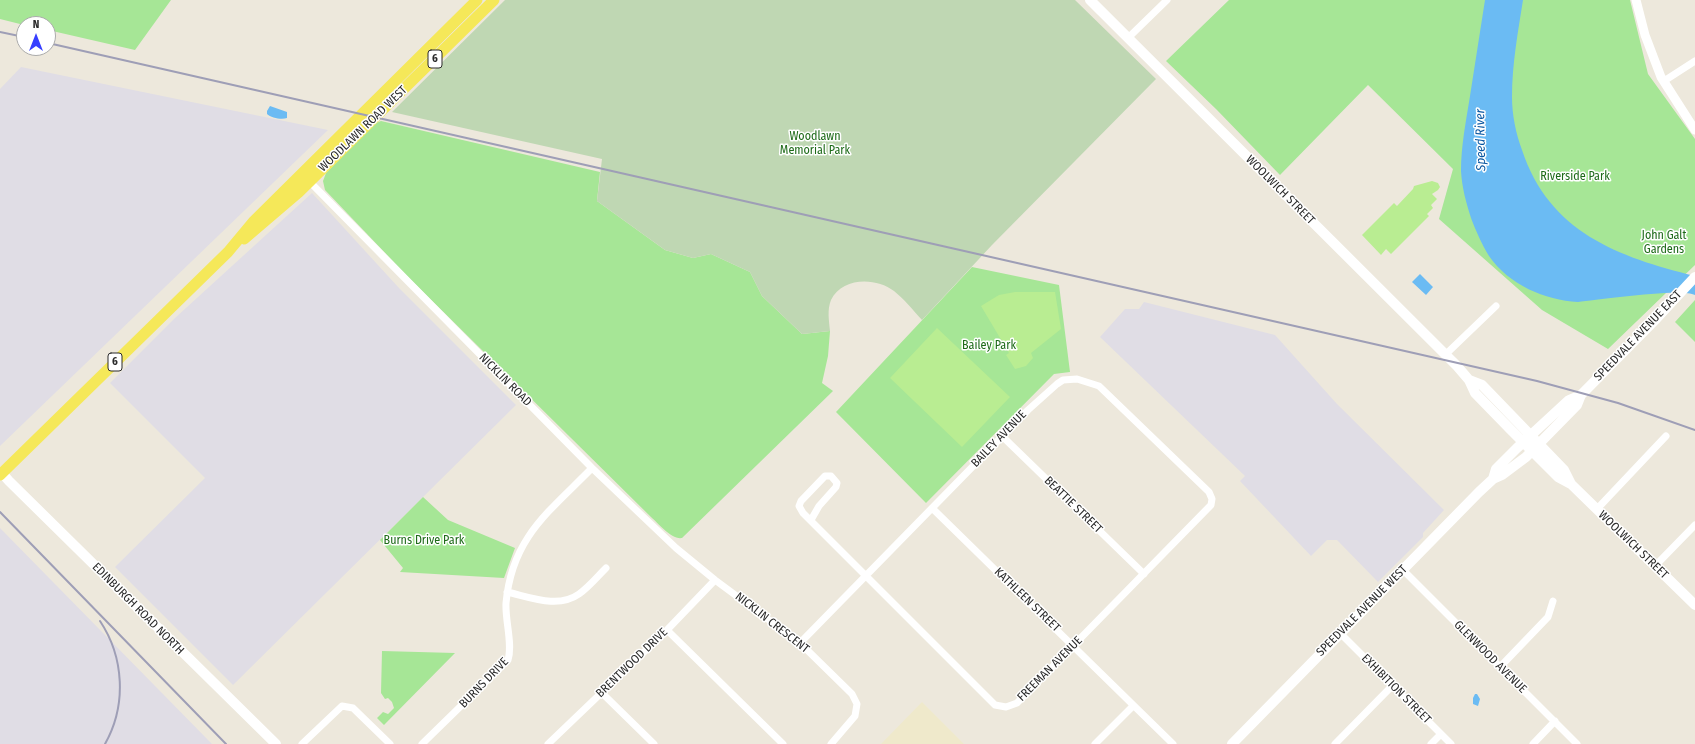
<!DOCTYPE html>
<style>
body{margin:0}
#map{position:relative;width:1695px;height:744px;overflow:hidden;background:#ede8dc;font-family:"Fira Sans Condensed",sans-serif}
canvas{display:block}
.north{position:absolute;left:16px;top:16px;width:40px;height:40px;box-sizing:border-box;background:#fff;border:1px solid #aaa;border-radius:50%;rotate:0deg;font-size:11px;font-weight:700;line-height:16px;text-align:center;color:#2a2a2a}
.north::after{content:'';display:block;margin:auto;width:14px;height:18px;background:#373fff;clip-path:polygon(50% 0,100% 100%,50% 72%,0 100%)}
</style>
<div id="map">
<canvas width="1695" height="744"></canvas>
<div class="north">N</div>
</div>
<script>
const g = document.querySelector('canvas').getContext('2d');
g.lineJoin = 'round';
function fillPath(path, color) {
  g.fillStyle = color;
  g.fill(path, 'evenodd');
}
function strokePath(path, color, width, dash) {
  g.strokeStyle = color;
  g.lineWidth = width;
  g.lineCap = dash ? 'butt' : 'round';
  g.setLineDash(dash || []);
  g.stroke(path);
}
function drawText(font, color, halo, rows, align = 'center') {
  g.font = font + ' "Fira Sans Condensed",sans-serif';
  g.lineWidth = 3;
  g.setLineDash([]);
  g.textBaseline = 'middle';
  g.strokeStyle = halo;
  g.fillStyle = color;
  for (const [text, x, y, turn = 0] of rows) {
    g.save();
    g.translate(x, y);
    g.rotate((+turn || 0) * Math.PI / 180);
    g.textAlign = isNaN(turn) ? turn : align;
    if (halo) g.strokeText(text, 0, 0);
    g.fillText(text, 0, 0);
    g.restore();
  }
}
fillPath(new Path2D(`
 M21,67l307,63 -328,316v-357z
 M312,193l87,95 117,117 -283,280 -118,-118 90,-89 -95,-95 65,-65z
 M1144,302l131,33 62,69 107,106 -21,23v4l-45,45 -41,-42h-10l-16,16 -71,-75 5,-5 -145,-139 25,-28h14z
 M0,528l212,216h-212z`), '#e0dde5');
fillPath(new Path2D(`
 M922,702l42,42h-83z`), '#efe9cb');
fillPath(new Path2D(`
 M0,0h171l-36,50 -87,-20v-6l-24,1 -24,-6z
 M1229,0h401l18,74 47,65v126l-87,84 -66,-39 -103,-91 14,-50 -85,-84 -88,90 -64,-66 -50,-48z
 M381,121l219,51 -3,29 68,49 28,8 18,-4 39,18 12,24 40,38 28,-3 -2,25 -6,27 11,8 -151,147c-10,2 -24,-15 -31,-21l-241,-238 -85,-89 -2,-9 3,-8 50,-50z
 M972,267l87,18 11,87 -16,2 -128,129 -90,-91z
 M1695,300v42l-20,-20z
 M423,497l25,23 67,28 -11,30 -104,-6 3,-4 -23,-28z
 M382,651l73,2 -71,72 -7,-7 6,-6 5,2 6,-6 -2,-6 -4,-4 -3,1 -4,-6z`), '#a6e696');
fillPath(new Path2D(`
 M505,0h570l81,79 -164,166 -70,75c-9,-10 -18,-21 -28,-29 -18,-14 -52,-14 -63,9 -4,10 -2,20 -1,31l-28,3 -40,-38 -12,-24 -39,-18 -18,4 -28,-8 -68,-49 5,-42 -210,-47z`), '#bfd7b3');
fillPath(new Path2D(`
 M1432,181l6,2 2,4 -2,3 -6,4 5,5 -6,6 2,3 -6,6 2,2 -38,38 -5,-5 -5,6 -19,-20 32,-32 3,3 16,-17 1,-3z
 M1015,292h40l6,37 -30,24 2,5 -7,8 -11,3 -9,-14 3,-2 -28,-47 18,-11z
 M937,328l73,69 -48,50 -72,-69z`), '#b9ed92');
fillPath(new Path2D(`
 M1485,0h38c-5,32 -11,64 -11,97 0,18 4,37 10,53 27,82 96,107 173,126v19c-15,-7 -96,5 -117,7 -33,-2 -69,-17 -89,-46 -7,-11 -13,-25 -18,-38 -5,-16 -9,-30 -10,-47 0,-25 5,-50 9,-75 5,-32 10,-64 15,-96z
 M270,106l17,6v6c-5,2 -16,0 -20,-4v-3z
 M1420,274l13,13 -7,8 -14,-13z
 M1475,694h2l3,5 -2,7 -5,-2v-6z`), '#6bbbf3');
strokePath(new Path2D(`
 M1128,38l39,-38
 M1664,81l31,-20
 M307,179l285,289 84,80 39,32 85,63 52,51 5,10 -2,12 -24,28
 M1445,355l51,-49
 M1002,436l142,138
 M932,508l241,236
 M1597,509l69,-73
 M1655,566l40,-41
 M1403,570l174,174
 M507,592c23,5 51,17 72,2 10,-7 18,-17 27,-26
 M667,630l116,114
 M1340,633l111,111
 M800,643l228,-233 29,-26 6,-4 14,-1 22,7 110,106 3,7 -1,6 -194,198 -11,4 -11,-2 -192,-192 -4,-7 2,-5 24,-25h6l6,7 -1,4 -17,19 -8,14
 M1500,667l48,-50 5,-16
 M602,693l52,51
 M302,744l40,-38 11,2 37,36
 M422,744l86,-84c5,-16 -3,-39 -2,-57 6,-66 43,-91 86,-135
 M548,744l119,-114 48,-50
 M1095,744l38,-38
 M1335,744l57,-58
 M1431,744l10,-10
 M1533,744l22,-23`), '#fff', 7);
strokePath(new Path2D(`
 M1636,0l9,35 16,42 34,53`), '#fff', 9);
strokePath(new Path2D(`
 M1090,0l367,366 12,14 6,13 36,37 47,47 13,7
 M1469,380l13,5 82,85 7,14 124,121
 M2,473l7,8 267,263
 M1493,479l3,-10 21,-21 52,-48 12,-5
 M1232,744l247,-252 14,-13 9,-4 24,-18 51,-52 4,-10 74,-75 40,-43`), '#fff', 10);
strokePath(new Path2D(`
 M244,239l55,-47 195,-192
 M0,475l228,-223 25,-30 224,-222`), '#f5e859', 11);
strokePath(new Path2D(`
 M0,32l24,5
 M48,43l1489,338 81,22 77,27
 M0,512l226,232
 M100,621c24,36 27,84 5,123`), '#9e9eb6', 2);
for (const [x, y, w] of [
 [435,59,14],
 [115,362,14]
]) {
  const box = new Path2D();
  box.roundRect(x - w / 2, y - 9, w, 18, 3);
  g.fillStyle = '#fff';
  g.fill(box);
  strokePath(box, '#2a2a2a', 1);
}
drawText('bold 11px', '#2a2a2a', null, [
 ["6",435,59],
 ["6",115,362]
]);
drawText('12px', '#2a2a2a', '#fff', [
 ["WOODLAWN ROAD WEST",363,129,-44],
 ["WOOLWICH STREET",1280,190,45],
 ["SPEEDVALE AVENUE EAST",1638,336,-46],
 ["NICKLIN ROAD",505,380,45],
 ["BAILEY AVENUE",999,439,-46],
 ["BEATTIE STREET",1073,505,44],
 ["WOOLWICH STREET",1633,545,44],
 ["KATHLEEN STREET",1027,600,44],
 ["EDINBURGH ROAD NORTH",138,609,45],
 ["SPEEDVALE AVENUE WEST",1362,611,-45],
 ["NICKLIN CRESCENT",772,623,38],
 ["GLENWOOD AVENUE",1490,657,45],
 ["BRENTWOOD DRIVE",632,663,-44],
 ["FREEMAN AVENUE",1050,669,-45],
 ["BURNS DRIVE",484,683,-46],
 ["EXHIBITION STREET",1396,689,45]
]);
drawText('12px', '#1d6a18', '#fff', [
 ["Woodlawn",815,137],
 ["Memorial Park",815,151],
 ["Riverside Park",1575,177],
 ["John Galt",1664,236],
 ["Gardens",1664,250],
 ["Bailey Park",989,346],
 ["Burns Drive Park",424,541]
]);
drawText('italic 13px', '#0956a0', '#fff', [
 ["Speed River",1481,140,-91]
]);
</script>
